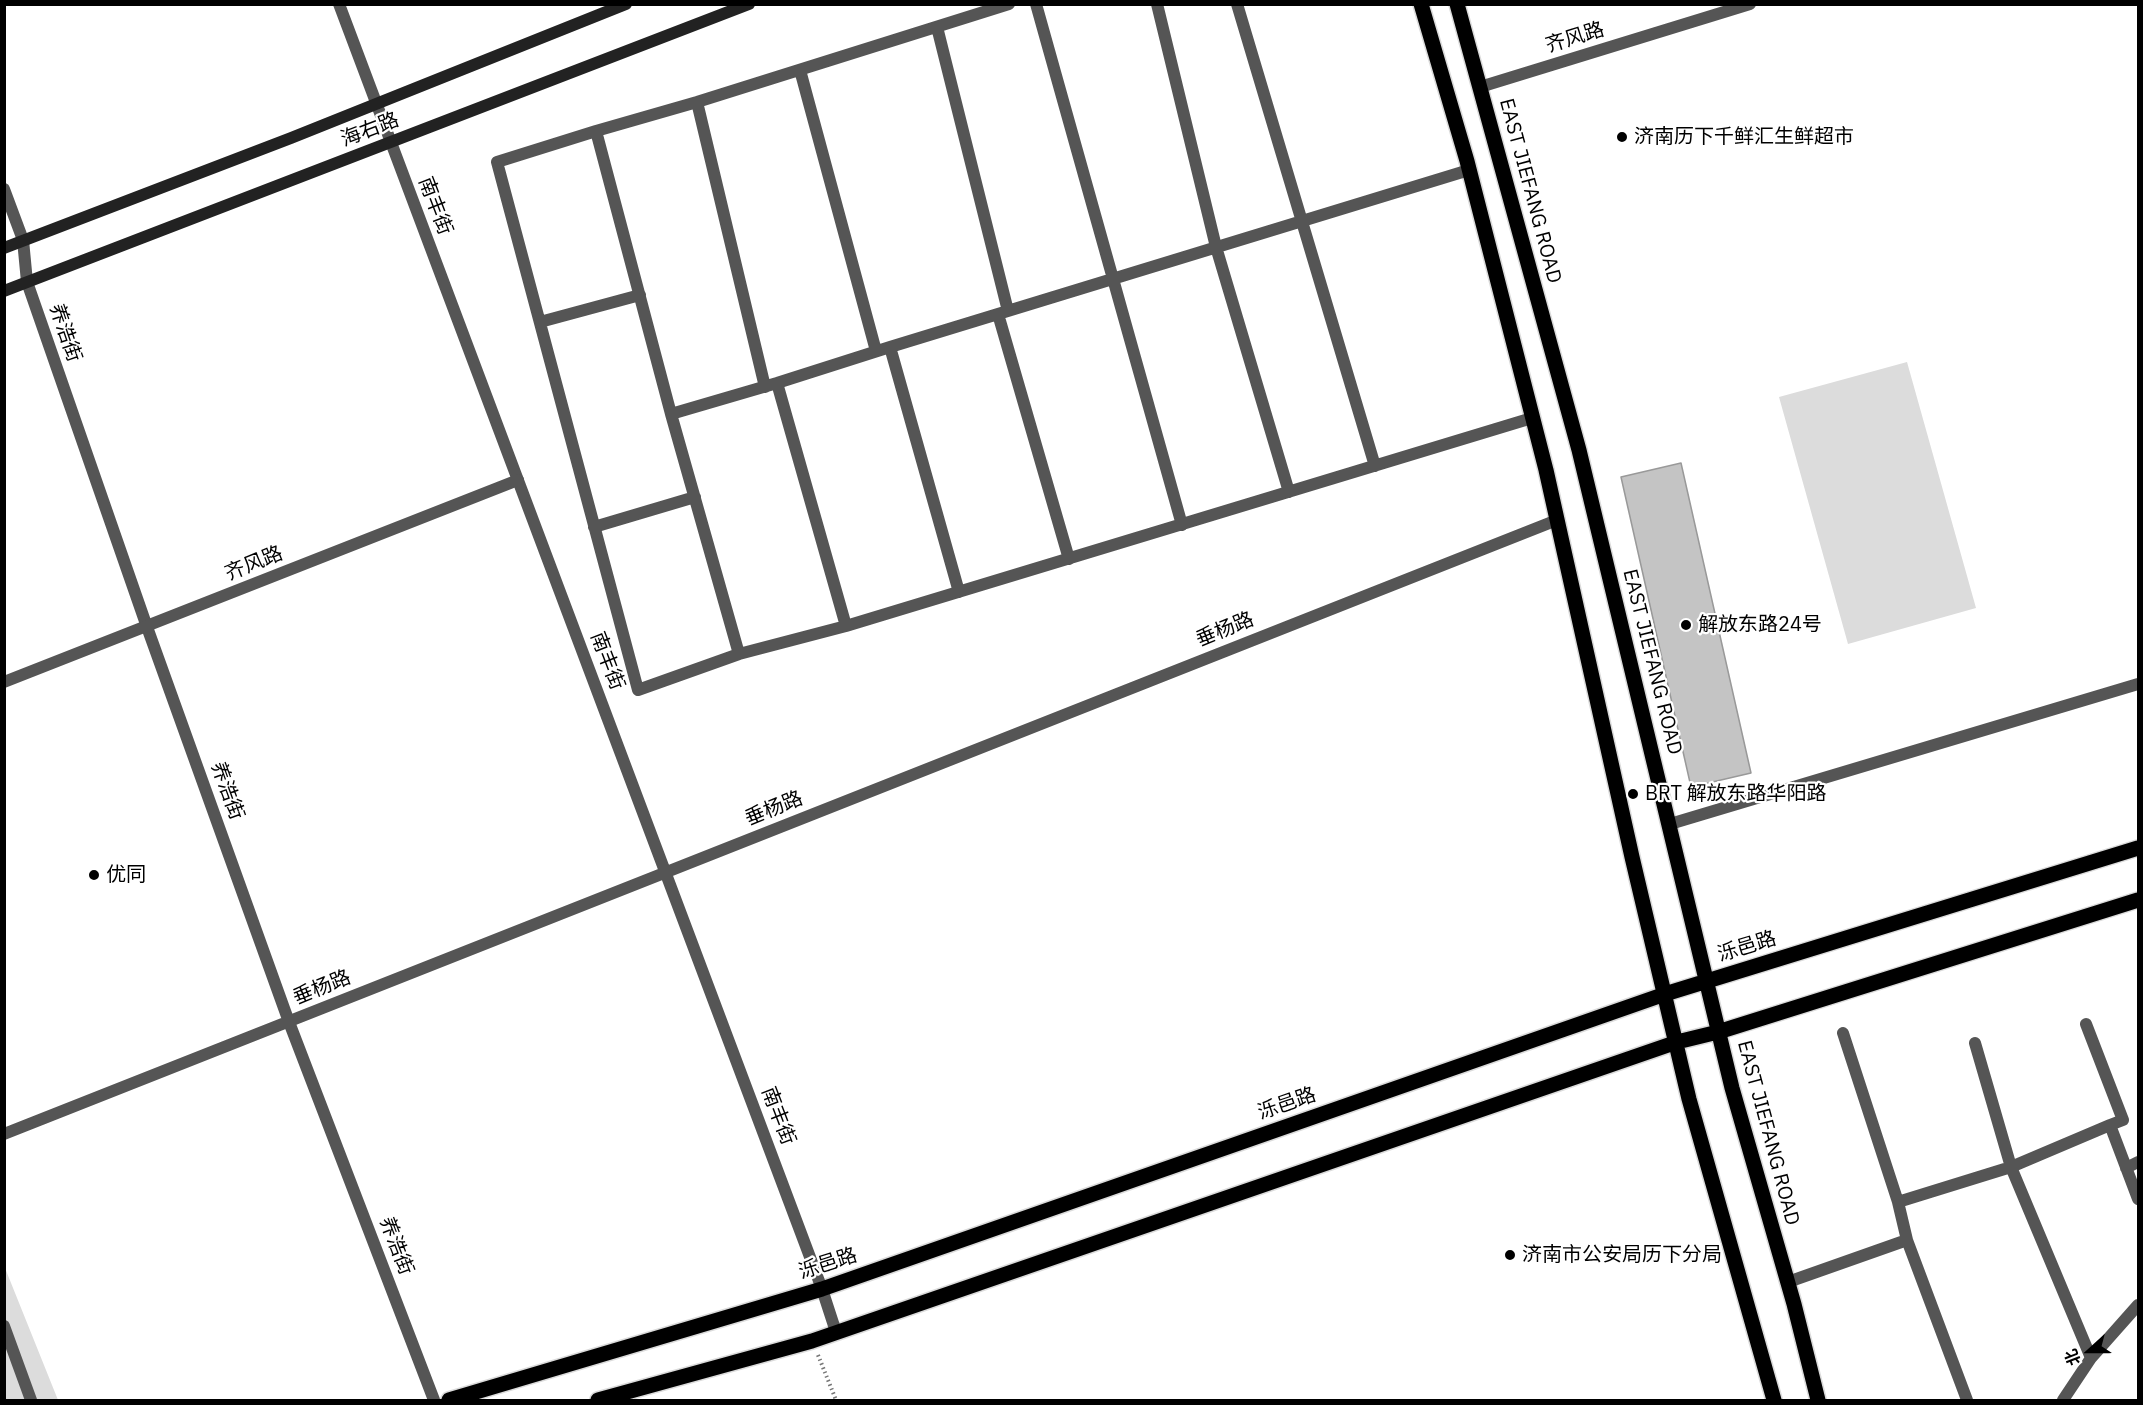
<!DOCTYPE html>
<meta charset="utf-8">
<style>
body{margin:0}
#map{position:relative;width:2143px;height:1405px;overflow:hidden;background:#fff;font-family:"IBM Plex Sans","Noto Sans SC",sans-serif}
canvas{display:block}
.frame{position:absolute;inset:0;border:6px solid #000;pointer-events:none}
.north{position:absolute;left:2059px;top:1321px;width:60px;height:60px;-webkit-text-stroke:4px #fff;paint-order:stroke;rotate:249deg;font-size:16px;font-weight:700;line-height:24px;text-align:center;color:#000}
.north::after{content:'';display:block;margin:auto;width:21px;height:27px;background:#000;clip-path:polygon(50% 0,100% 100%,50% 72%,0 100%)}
</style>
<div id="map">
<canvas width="2143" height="1405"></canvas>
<div class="frame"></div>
<div class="north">北</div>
</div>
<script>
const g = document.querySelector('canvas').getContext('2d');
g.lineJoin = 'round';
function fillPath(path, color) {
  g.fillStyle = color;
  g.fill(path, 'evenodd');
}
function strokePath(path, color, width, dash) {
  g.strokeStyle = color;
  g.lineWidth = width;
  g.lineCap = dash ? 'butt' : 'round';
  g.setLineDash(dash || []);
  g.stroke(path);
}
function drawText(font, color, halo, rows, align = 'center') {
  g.font = font + ' "IBM Plex Sans","Noto Sans SC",sans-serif';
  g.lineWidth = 4.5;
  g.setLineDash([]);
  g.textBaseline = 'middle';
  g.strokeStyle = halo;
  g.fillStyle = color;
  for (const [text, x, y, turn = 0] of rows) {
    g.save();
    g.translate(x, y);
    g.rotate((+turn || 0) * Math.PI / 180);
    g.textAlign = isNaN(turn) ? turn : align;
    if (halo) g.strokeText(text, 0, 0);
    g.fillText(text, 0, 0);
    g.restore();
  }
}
fillPath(new Path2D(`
 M1907,362l69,246 -128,36 -69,-247z
 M5,1268l53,132h-53z`), '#dcdcdc');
const building = new Path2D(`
 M1681,463l70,310 -60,14 -70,-310z`);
fillPath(building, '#c4c4c4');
strokePath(building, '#999', 1.5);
const primary = new Path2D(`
 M1421,4l46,157 79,309 86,387 57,242 85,301
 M1457,4l122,446 153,638 62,216 24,96
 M449,1400l373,-111 843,-295 473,-146
 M598,1400l214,-59 865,-299 41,-10 420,-132`);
strokePath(primary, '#dbdbdb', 18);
strokePath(new Path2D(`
 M818,1355l18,45`), '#777', 4, [1.5, 3]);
strokePath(new Path2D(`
 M339,4l483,1285 14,43
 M1036,4l146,521
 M1157,4l59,243 73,245
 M1237,4l138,462
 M937,27l71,284
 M800,70l76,281
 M1480,87l270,-83
 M697,102l68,285
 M596,131l101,-29 312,-98
 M4,189l19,51 4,42 120,345 142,395 145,378
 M998,314l71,245
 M540,322l100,-27
 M890,347l69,245
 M777,383l69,243
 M671,414l68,240 -101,36 -141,-528 99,-31 75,283 106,-31 113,-36 579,-177
 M594,527l101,-30
 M739,654l107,-28 686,-208
 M1670,824l468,-140
 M2086,1024l37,96 -13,5
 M4,1134l1553,-614
 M2126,1168l12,-6
 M1898,1202l113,-35 -36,-124
 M1907,1240l60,160
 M1788,1282l119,-42 -9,-38 -55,-169
 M2091,1358l-80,-191 99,-42 28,74
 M2063,1400l28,-42 47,-53`), '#555', 12);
strokePath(new Path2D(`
 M4,682l514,-202
 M4,1326l27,74`), '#555', 12);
strokePath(new Path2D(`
 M4,248l287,-110 335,-134
 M4,291l745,-287`), '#222', 12);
strokePath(primary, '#000', 15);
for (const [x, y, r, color] of [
 [1622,137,6,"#000"],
 [1686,625,6,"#000"],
 [1633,794,6,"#000"],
 [94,875,6,"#000"],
 [1510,1255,6,"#000"]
]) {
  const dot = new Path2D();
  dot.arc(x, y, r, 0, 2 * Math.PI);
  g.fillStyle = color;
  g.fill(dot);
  strokePath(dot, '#fff', 2);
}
drawText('20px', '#000', '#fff', [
 ["齐风路",1575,38,-17],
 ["海右路",370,130,-21],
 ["EAST JIEFANG ROAD",1530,191,75],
 ["南丰街",435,206,69],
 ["养浩街",65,333,71],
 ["齐风路",254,564,-22],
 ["垂杨路",1225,630,-22],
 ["南丰街",607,661,69],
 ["EAST JIEFANG ROAD",1652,662,76],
 ["养浩街",227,791,70],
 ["垂杨路",774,809,-22],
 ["泺邑路",1747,947,-17],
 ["垂杨路",322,988,-22],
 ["泺邑路",1287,1104,-19],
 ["南丰街",778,1116,69],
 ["EAST JIEFANG ROAD",1768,1133,75],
 ["养浩街",396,1246,69],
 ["泺邑路",828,1264,-18]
]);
drawText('20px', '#000', '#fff', [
 ["济南历下千鲜汇生鲜超市",1634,137],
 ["解放东路24号",1698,625],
 ["BRT 解放东路华阳路",1645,794],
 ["优同",106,875],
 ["济南市公安局历下分局",1522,1255]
], 'left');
</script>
